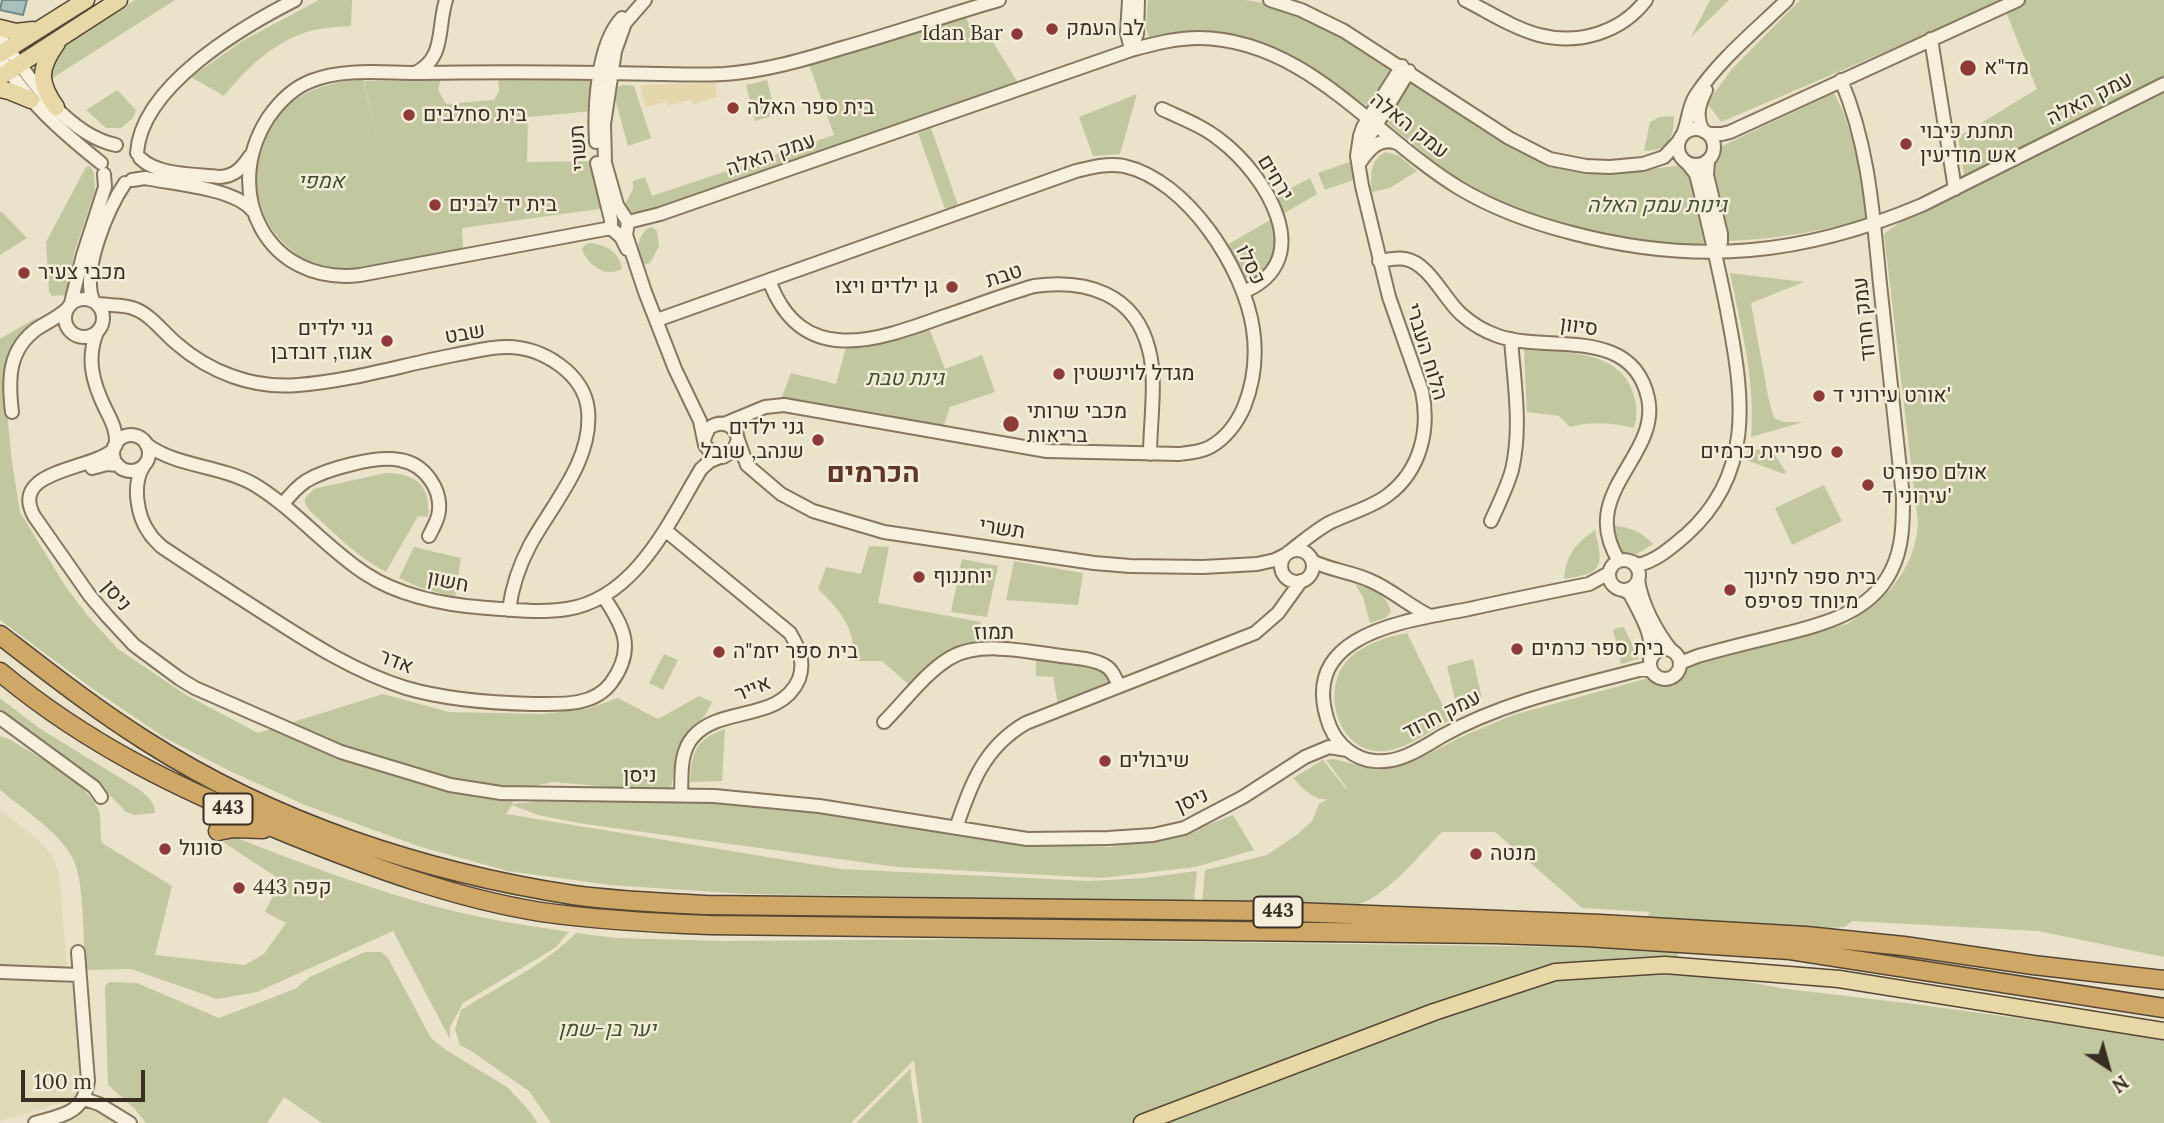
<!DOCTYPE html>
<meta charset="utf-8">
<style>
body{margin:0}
#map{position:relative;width:2164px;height:1123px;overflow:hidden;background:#eae3ca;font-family:Lora,serif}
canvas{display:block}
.north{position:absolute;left:2073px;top:1032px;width:70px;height:70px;-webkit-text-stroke:5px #f3edd9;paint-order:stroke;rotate:144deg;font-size:19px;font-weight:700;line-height:28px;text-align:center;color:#382e22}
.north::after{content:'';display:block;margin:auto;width:24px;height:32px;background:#382e22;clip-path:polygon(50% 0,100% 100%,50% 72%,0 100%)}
.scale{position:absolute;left:21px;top:1070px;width:124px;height:32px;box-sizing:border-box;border:4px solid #382e22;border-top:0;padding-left:9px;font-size:21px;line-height:24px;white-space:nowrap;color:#382e22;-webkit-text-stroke:5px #f3edd9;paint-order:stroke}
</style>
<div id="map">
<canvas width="2164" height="1123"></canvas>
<div class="north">N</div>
<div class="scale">100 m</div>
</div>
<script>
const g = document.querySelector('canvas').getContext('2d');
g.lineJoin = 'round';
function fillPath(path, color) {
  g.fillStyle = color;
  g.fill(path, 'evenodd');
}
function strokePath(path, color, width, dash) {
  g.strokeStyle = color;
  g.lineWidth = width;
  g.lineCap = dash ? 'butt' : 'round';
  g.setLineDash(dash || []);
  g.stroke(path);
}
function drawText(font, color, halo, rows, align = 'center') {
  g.font = font + ' Lora,Heebo,serif';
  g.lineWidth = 5;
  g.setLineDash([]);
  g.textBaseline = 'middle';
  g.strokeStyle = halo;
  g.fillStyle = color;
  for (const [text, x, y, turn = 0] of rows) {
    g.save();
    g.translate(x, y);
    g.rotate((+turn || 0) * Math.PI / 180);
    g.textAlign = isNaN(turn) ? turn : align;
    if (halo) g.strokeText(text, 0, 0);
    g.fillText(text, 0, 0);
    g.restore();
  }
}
fillPath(new Path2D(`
 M0,810l38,29 14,16 7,18 8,94 -67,-2z
 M0,977l72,1 10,96 -3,14 -7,12 -72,21z
 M87,1108l8,2 24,13h-65l24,-7z`), '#dfdbb9');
fillPath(new Path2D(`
 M135,0h40l-124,79c-2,-13 4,-25 14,-34z
 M319,0h33l-1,26c-17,1 -34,2 -50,8 -31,12 -56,36 -77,62l-33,-19 53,-37z
 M1148,0c31,0 67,0 97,0 55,6 104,41 150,69l-25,39c-51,-36 -102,-74 -166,-76 -18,-1 -37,3 -55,5l-3,-10z
 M1710,0h19l-38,37z
 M1800,0h364v957l-126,-26 -186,-10 -7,6 -48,3 -153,-8 6,-10 -68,-4 -87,-76h-53c-23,23 -57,67 -89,74l-151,-2 3,-34 62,-15 31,-21 14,-13 7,-17 9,-5c-14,2 -26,-11 -35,-21l30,-18 24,30v-2l-21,-28 8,-1 42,11 17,-2 22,-7 46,-24 52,-22 334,-91c39,-25 67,-52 71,-100l-34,-290 80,-60 -6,-37 79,-48 -35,-87 -281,120 -14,-19 25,-34z
 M965,16l8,16h14l31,51 -321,113 -54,17 -14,3 -4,-12 8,-15v-8l12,-4 7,19 182,-61 -25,-71z
 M600,78l-7,33 -65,6 -1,45 70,-1 9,47 -144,20 1,23c-19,2 -39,5 -58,8 -29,5 -61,15 -90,6 -10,-4 -19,-11 -27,-18 -41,-36 -42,-99 -4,-138 21,-21 51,-27 79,-30l16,69 -15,-67 77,-2 -3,11 8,14 48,-4 5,-9 -1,-12z
 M767,80l9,35 -21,6 -9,-36z
 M1411,81l98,65 43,20 47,8 79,-8 11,9 16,63 -1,5 -3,2c-74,-1 -173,-20 -236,-61 -28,-18 -53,-41 -80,-63z
 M622,85l12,1 17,52 -23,8 -13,-47 3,-12z
 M117,90l19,20 -3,8 -12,10h-15l-20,-18z
 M1834,93c21,38 26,83 34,126 -49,12 -88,20 -140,22l-14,-59v-19l8,-17z
 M1137,94l-17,60 -27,2 -14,-39z
 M1674,116c-1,23 -3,34 -30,35l6,-29 9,-5z
 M931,128l27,77 -13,4 -27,-76z
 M1386,152l13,4 18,15 -27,17 -18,4c-2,-15 -2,-34 14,-40z
 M1352,161l4,18 -31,11 -7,-17z
 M90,166l4,7 1,18 -21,62 -6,37 -3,5 -13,1 -3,-4 -3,-50 40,-75z
 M1310,178l7,16 -34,20 -7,-18z
 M2,212l25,26 -27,17v-42z
 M1272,219c6,27 9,46 -21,60l-7,-1 -19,-32z
 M652,227l5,4 2,15 -9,17 -8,2 -6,-7c3,-13 2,-26 16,-31z
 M589,243c16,1 32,10 33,26 -17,9 -33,-3 -40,-19l2,-4z
 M1730,273l74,9 -53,21 17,93 6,22 10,4h19l-52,15c5,-56 -10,-109 -21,-164z
 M38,317l-15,16 -13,18 -7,21 9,90 8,50 44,72 23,31 31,34 68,46 72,38 125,-39 66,18 92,2 46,-5 31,-11 40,21 41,-23 13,6 -7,13 -26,31 -8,42 -16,3 -103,-9 -33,8 -7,14 66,-6 195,7 252,39 85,3 68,-11 55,-21 21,35 -59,17 -93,11 -205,-11 -319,-44 -40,-8 -26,-10 -6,9 335,55 248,12 54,-3 54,-7 -3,30 -448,-7 -136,-9 -102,-14 -87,-24 -116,-42 -73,-33 -67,-34 -72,-49 -93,-69v-281z
 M929,328l16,41 37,-14 13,37 -45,15 -6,18 -164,-23 11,-29 45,11 10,-37 18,1z
 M1524,348c37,5 93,1 108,42 5,14 6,24 2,38 -22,-5 -41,-7 -64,-1l-11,-11 -32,-4z
 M1771,449l15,23 -2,2 -38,-14 2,-10z
 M386,473c31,0 45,14 42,44l-10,-1 -32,56c-29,-15 -53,-40 -77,-62l-4,-7v-5l9,-9 8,-2z
 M1824,485l18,36 -50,24 -17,-37z
 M1614,526c18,1 27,6 39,18 -11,7 -18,13 -31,10l-5,-8z
 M1595,530c9,38 8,43 -31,49 2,-24 12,-36 31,-49z
 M869,546l20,1 -11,56 103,19 -4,19c-32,9 -44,21 -69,43l-26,-23h-28c0,-34 -12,-49 -36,-72l8,-22 35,7z
 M414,547l47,11 -6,39 -34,-9 -22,-10z
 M962,559l36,7 -11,51 -36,-5z
 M1014,561l69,12 -5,32 -72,-5z
 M1355,584c15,5 32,9 36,28l-6,6 -15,5 -7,-26z
 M1624,627l15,32 -18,5 -8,-35z
 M1407,633l43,87c-22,12 -48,33 -73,31 -40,-3 -55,-61 -31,-89 15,-17 39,-25 61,-29z
 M664,654l14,6 -15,30 -14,-7z
 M1036,657c23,3 64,0 74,24l-2,5 -50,19 -5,-28 -17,-1z
 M1473,659l9,39 -26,6 -9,-38z
 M0,698l39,30 101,62c8,7 15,12 15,23l-20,2 -9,-3 -26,-27 -100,-75z
 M725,729l-3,52 -32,1c2,-31 5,-42 35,-53z
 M0,736l11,4c25,16 77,43 88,71 3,9 0,22 3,32l70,43 -17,69 90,10 19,-11 22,-31 -21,-11 16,-32 -58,-38 12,-5c80,32 161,62 245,80 29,6 60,10 89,15l-14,16 -92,55 -13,24v12l-57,-108 -136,61 -40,7 -86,-30 -46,1c-2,-28 0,-90 -13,-113 -14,-26 -49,-48 -72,-67z
 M576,933l41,5 106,3 268,-2 577,8 110,3 -1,19 110,20 127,15 250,34v85h-1242l-8,-63 -63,63h-300l-22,-32 -58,-40 -11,-6 -5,-16 6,-19c39,-25 82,-44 115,-77z
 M365,952h16l7,6 43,80 15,12 61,37 19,20 12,16h-216l-38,-26 -17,26h-121l-11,-14 -27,-24 -3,-92v-7l4,-4 28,1 82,35 76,-29 15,-12z
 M911,1068c-1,19 6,36 7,55h-62z`), '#c1c89f');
fillPath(new Path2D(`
 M715,83l2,14 -24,7 -2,-5 -23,7 -1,-4 -21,5 -6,-22z`), '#e3d7ab');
const water = new Path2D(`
 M2,0h25l-4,15 -23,-5z`);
fillPath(water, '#aabfbb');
strokePath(water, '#718d88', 2);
const minor = new Path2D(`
 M645,0l-20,23 -10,28 -11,73 1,39 12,42 11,17 -2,13 19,57 30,77 25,52 5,24 7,9 11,3 10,-6 5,-11c-2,-15 -16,-21 -29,-12l-5,11
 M1129,0l-2,33 4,16
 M1270,0l31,10 43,21 165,107 41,21 36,7 24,1 33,-3 21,-7 15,-16
 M1465,0c24,12 48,28 74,35 39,10 82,-2 107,-35
 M0,37c27,38 67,98 116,108
 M1931,39l24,150
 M1131,50l6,-16 1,-34
 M0,58c28,44 61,73 101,105
 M415,73c31,-15 22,-45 31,-73
 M1162,109c19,9 41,17 58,31 45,34 100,120 23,152
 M1678 147a18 18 0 1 1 36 0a18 18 0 1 1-36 0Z
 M1703,131c-8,-15 -4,-27 3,-41
 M1708,134h14l8,-2 288,-132
 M1682,136c7,-13 5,-28 14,-41 24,-36 60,-65 91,-95
 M596,142c-2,-35 1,-98 26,-124
 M1363,147l46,-76
 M137,153c4,-67 105,-126 158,-153
 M140,158c18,18 55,16 80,19 15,-1 22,-9 30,-21
 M1361,161c9,-13 19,-24 36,-18
 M1708,161l-1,14 14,59v8l-5,11
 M597,163l14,57v8l10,9 6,12
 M132,180l13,-2c29,6 90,10 108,33
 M628,222l32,-8 471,-164c22,-6 44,-12 68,-12 107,1 176,99 260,150 35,21 74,35 113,45 125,33 232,22 350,-28l242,-121
 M611,228l-251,47c-92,11 -140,-82 -92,-157 11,-16 25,-30 43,-37 32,-13 72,-8 106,-8 61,-1 123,-1 185,0 41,0 81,3 122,1 41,-3 79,-14 118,-26 53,-15 105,-33 157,-48
 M1379,261c8,-1 18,-4 26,-2 24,4 39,40 56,55 11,10 23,17 37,22 49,17 134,-11 150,62 13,59 -72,95 -29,163
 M769,280c32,88 107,61 173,37 30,-10 61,-22 92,-31 52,-7 101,7 115,64 8,29 1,74 1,104
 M65 318a19 19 0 1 1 38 0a19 19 0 1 1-38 0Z
 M93,300c-12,-29 15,-92 32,-117
 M71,303l12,-48 22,-68 -1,-13
 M98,304c12,2 26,0 37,5 16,6 28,23 41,34 33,29 77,46 122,42 53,-4 104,-20 156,-30 17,-3 35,-8 53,-8 35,0 77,26 81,63 5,50 -35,93 -58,135 -11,21 -18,41 -21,65
 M657,320l419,-149c16,-4 32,-8 48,-5 63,14 120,102 129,163 4,27 1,53 -9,78 -7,16 -19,32 -34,40 -9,5 -21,6 -31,7l-132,-3 -263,-46 -19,2 -41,17
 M97,332c-11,27 -4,51 8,76 6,12 12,22 11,37
 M12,412c-4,-33 -4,-63 26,-84 10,-6 20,-11 28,-18
 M113 453a18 18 0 1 1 36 0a18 18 0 1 1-36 0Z
 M738,440l9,25 34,29 32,17 71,21 210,31 36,3 73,1 54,-3 18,-4 10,-5
 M146,444c30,23 75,21 109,41 41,25 71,63 111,89 35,23 80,31 121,34 27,2 54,5 80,1 69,-11 102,-87 134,-140l9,-8 10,-4
 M114,449c-23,22 -105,20 -80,67l56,80 18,21 26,28 46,34 15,9 146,64 109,33 51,8 213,3 105,10 208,33 81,-1 45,-3 31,-7 59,-31 62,-40 24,-10 18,3
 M143,467c-11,18 -6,50 7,67 3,5 8,9 12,13 34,23 69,45 103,67 45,29 90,58 141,74 41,12 85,15 127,16 27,0 60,3 78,-21 25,-34 13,-56 -8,-87
 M92,468l15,-4 11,1
 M283,504c7,-9 14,-17 23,-23 20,-12 71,-26 94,-21 25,4 44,31 38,56 -2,7 -6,14 -9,20
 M1491,521c8,-17 16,-34 21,-51 10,-43 2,-88 -1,-131
 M665,530l125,103c9,15 15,29 9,46 -19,44 -79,26 -106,58 -14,16 -11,39 -12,58
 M1281 566a16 16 0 1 1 32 0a16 16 0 1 1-32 0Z
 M1289,552c13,-10 26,-21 40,-29 20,-10 42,-15 59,-28 33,-25 42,-66 34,-104l-33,-94 -27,-111 -5,-30 3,-20 3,-9 39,-61
 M1609 575a15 15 0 1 1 30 0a15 15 0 1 1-30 0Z
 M1312,561c18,9 39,11 57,19 22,9 40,26 61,36
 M1633,562l4,3c18,-3 35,-18 49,-30 67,-60 58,-135 43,-214 -9,-50 -21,-98 -33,-147l-8,-10
 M1609,573l-20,11c-40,8 -80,16 -120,25 -63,12 -175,24 -139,118 8,18 24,32 44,34 25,3 48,-13 68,-25 63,-35 132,-49 201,-67l8,2
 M1638,580c4,25 18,51 33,70
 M1623,590l6,3 2,3c10,19 24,42 19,63
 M1650 664a15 15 0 1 1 30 0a15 15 0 1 1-30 0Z
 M1680,663l18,-7c25,-7 49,-13 74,-19 43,-11 97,-21 119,-66 12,-23 12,-49 12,-74 -8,-71 -15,-142 -23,-213 -7,-70 -11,-138 -39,-204
 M0,718l94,69 7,10
 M884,722c20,-20 42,-50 66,-64 30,-18 79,-6 111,-2 14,2 31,2 43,9 8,4 11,12 15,21
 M956,828c15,-44 28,-81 70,-105l229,-90 23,-20 23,-32
 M0,972l79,3
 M84,1099l15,5 31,19
 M35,1123c27,-8 49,-9 53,-42l-10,-129`);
const major = new Path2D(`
 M0,28l16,4 17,-2
 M0,54l86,-54
 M0,77l119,-77
 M0,89l9,2 22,9
 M56,107c-18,-25 -17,-39 1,-64
 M1142,1123l292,-111 121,-40 110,-7 174,14 325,52`);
const highway = new Path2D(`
 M0,635c48,37 95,74 146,106 128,82 278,131 427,154 44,6 89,8 133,10l563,6 331,13 206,12 98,10 129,19 131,15
 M0,672c89,74 182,118 289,162 82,33 165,64 252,78 56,8 112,11 169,13l784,9 92,3 204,13 374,58
 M218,831l15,-3 30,1`);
strokePath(minor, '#857660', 16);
strokePath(major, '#544534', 19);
strokePath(highway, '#544534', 21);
strokePath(minor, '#f6f0dd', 12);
strokePath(major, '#e9d8a7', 16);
strokePath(highway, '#cfa766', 18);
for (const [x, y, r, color] of [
 [1052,29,7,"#8e3b37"],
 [1017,34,7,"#8e3b37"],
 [1968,68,9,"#8e3b37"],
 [733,108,7,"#8e3b37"],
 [409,115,7,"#8e3b37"],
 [1906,144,7,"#8e3b37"],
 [435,205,7,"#8e3b37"],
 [24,273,7,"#8e3b37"],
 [952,287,7,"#8e3b37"],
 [387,341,7,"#8e3b37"],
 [1059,374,7,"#8e3b37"],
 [1819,396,7,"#8e3b37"],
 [1011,424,9,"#8e3b37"],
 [818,440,7,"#8e3b37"],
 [1837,452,7,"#8e3b37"],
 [1868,485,7,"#8e3b37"],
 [919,577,7,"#8e3b37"],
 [1730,590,7,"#8e3b37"],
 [1517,649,7,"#8e3b37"],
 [719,652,7,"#8e3b37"],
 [1105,761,7,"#8e3b37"],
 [165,849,7,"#8e3b37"],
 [1476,854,7,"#8e3b37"],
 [239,888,7,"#8e3b37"]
]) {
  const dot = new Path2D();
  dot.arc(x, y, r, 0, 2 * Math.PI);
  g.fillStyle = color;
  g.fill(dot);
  strokePath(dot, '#f3edd9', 2.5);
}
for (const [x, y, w] of [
 [228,809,49],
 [1278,912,49]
]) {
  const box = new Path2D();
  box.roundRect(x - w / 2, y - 15.5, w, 31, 5);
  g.fillStyle = '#f3edd9';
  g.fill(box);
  strokePath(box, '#382e22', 2);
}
drawText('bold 19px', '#382e22', null, [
 ["443",228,809],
 ["443",1278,912]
]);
drawText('21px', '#382e22', '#f3edd9', [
 ["לב העמק",1066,29],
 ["Idan Bar",1003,34,"right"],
 ["מד\"א",1984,68],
 ["בית ספר האלה",747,108],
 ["בית סחלבים",423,115],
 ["תחנת כיבוי",1920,132],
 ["אש מודיעין",1920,156],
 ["בית יד לבנים",449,205],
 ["מכבי צעיר",38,273],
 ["גן ילדים ויצו",938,287,"right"],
 ["גני ילדים",373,329,"right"],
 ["אגוז, דובדבן",373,353,"right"],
 ["מגדל לוינשטין",1073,374],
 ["אורט עירוני ד'",1833,396],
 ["מכבי שרותי",1027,412],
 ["בריאות",1027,436],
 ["גני ילדים",804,428,"right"],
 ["שנהב, שובל",804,452,"right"],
 ["ספריית כרמים",1823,452,"right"],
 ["אולם ספורט",1882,473],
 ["עירוני ד'",1882,497],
 ["יוחננוף",933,577],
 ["בית ספר לחינוך",1744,578],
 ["מיוחד פסיפס",1744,602],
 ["בית ספר כרמים",1531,649],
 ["בית ספר יזמ\"ה",733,652],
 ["שיבולים",1119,761],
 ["סונול",179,849],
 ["מנטה",1490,854],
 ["קפה 443",253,888]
], 'left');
drawText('21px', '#382e22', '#f3edd9', [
 ["עמק האלה",2090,99,-27],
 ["עמק האלה",1409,126,38],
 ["תשרי",579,148,-94],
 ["עמק האלה",771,155,-19],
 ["ירחים",1275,178,59],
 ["כסלו",1250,265,64],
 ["טבת",1004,276,-18],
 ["עמק חרוד",1865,319,-96],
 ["סיוון",1579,327,8],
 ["שבט",465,334,-10],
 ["הלוח העברי",1426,352,73],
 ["תשרי",1002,529,9],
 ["חשון",448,582,11],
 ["ניסן",116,596,50],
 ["תמוז",994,633,-1],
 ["אדר",396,662,21],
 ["אייר",753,689,-22],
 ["עמק חרוד",1442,715,-27],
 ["ניסן",640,776],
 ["ניסן",1192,801,-24]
]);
drawText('italic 21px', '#46522b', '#f3edd9', [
 ["אמפי",321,182],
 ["גינות עמק האלה",1657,206],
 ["גינת טבת",905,379],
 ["יער בן-שמן",607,1030]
]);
drawText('bold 28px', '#603626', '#f3edd9', [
 ["הכרמים",873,474]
]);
</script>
